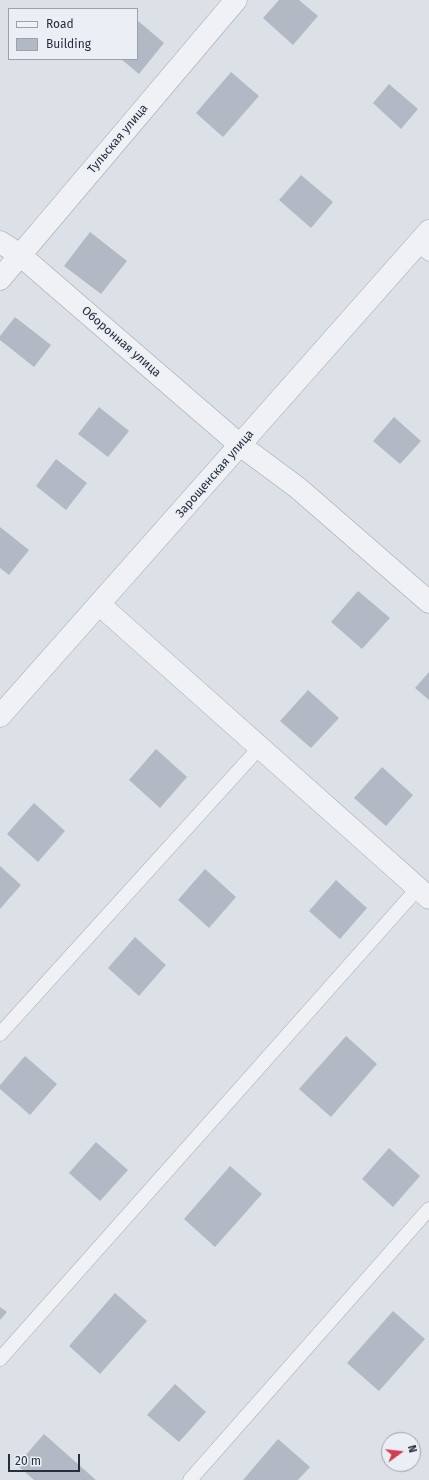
<!DOCTYPE html>
<meta charset="utf-8">
<style>
body{margin:0}
#map{position:relative;width:429px;height:1480px;overflow:hidden;background:#dce0e7;font-family:"Fira Sans",sans-serif}
canvas{display:block}
.legend{position:absolute;left:8px;top:8px;width:130px;height:52px;box-sizing:border-box;background:#ebeff5;border:1px solid #9ca2ab;margin:0;padding:5px 7px;list-style:none;font-size:12px;color:#262e3d}
.legend li{display:flex;align-items:center;gap:8px;height:20px}
.legend b{width:20px;border:1px solid #9ca2ab}
.north{position:absolute;left:381px;top:1432px;width:40px;height:40px;box-sizing:border-box;background:#ebeff5;border:1px solid #9ca2ab;border-radius:50%;rotate:75deg;font-size:11px;font-weight:700;line-height:16px;text-align:center;color:#262e3d}
.north::after{content:'';display:block;margin:auto;width:14px;height:18px;background:#d03d52;clip-path:polygon(50% 0,100% 100%,50% 72%,0 100%)}
.scale{position:absolute;left:8px;top:1454px;width:72px;height:18px;box-sizing:border-box;border:2px solid #262e3d;border-top:0;padding-left:5px;font-size:12px;line-height:14px;white-space:nowrap;color:#262e3d;-webkit-text-stroke:3px #ebeff5;paint-order:stroke}
</style>
<div id="map">
<canvas width="429" height="1480"></canvas>
<ul class="legend">
<li><b style="height:5px;background:#eff1f5"></b>Road</li>
<li><b style="height:11px;background:#b3b9c4"></b>Building</li>
</ul>
<div class="north">N</div>
<div class="scale">20 m</div>
</div>
<script>
const g = document.querySelector('canvas').getContext('2d');
g.lineJoin = 'round';
function fillPath(path, color) {
  g.fillStyle = color;
  g.fill(path, 'evenodd');
}
function strokePath(path, color, width, dash) {
  g.strokeStyle = color;
  g.lineWidth = width;
  g.lineCap = dash ? 'butt' : 'round';
  g.setLineDash(dash || []);
  g.stroke(path);
}
function drawText(font, color, halo, rows, align = 'center') {
  g.font = font + ' "Fira Sans",sans-serif';
  g.lineWidth = 3;
  g.setLineDash([]);
  g.textBaseline = 'middle';
  g.strokeStyle = halo;
  g.fillStyle = color;
  for (const [text, x, y, turn = 0] of rows) {
    g.save();
    g.translate(x, y);
    g.rotate((+turn || 0) * Math.PI / 180);
    g.textAlign = isNaN(turn) ? turn : align;
    if (halo) g.strokeText(text, 0, 0);
    g.fillText(text, 0, 0);
    g.restore();
  }
}
fillPath(new Path2D(`
 M279,0h20l19,16 -25,29 -30,-27z
 M137,20l27,23 -25,31 -18,-15h16z
 M231,72l28,24 -36,41 -27,-24z
 M389,84l29,25 -17,20 -28,-26z
 M301,175l32,27 -22,26 -32,-28z
 M90,232l37,29 -26,33 -37,-28z
 M15,317l36,28 -17,22 -34,-27v-4z
 M99,407l30,24 -21,26 -30,-23z
 M394,417l27,24 -21,23 -27,-23z
 M56,459l31,24 -21,27 -30,-24z
 M0,527l29,23 -20,25 -9,-7z
 M358,591l32,27 -28,31 -31,-27z
 M429,672v28l-14,-12z
 M308,690l31,28 -28,30 -31,-27z
 M156,749l31,28 -27,31 -31,-28z
 M382,767l31,28 -27,31 -32,-28z
 M34,803l31,28 -27,31 -31,-28z
 M0,866l21,19 -21,24z
 M205,869l31,28 -27,31 -31,-28z
 M336,880l31,28 -27,31 -31,-28z
 M135,937l31,28 -27,31 -31,-28z
 M346,1036l31,28 -46,53 -32,-28z
 M25,1056l32,28 -27,31 -30,-26v-4z
 M96,1142l32,28 -28,31 -31,-28z
 M389,1148l31,28 -27,31 -31,-28z
 M230,1166l32,28 -47,53 -31,-28z
 M115,1293l32,28 -47,53 -31,-28z
 M0,1307l7,5 -7,8z
 M393,1311l32,28 -46,52 -32,-28z
 M175,1384l31,28 -27,30 -32,-27z
 M44,1434l52,46h-62l-17,-15z
 M278,1439l32,28 -12,13h-55z`), '#b3b9c4');
const service = new Path2D(`
 M418,244l11,10
 M0,1034l260,-287
 M0,1359l418,-471
 M190,1480l239,-271`);
const minor = new Path2D(`
 M0,242l20,13 220,190 58,43 131,114
 M0,279l236,-279
 M100,605l329,293`);
const tertiary = new Path2D(`
 M0,716l429,-485`);
strokePath(service, '#a2a7b1', 15);
strokePath(minor, '#a2a7b1', 23);
strokePath(tertiary, '#a2a7b1', 23);
strokePath(service, '#eff1f5', 14);
strokePath(minor, '#eff1f5', 22);
strokePath(tertiary, '#eff1f5', 22);
drawText('12px', '#262e3d', '#ebeff5', [
 ["Тульская улица",118,139,-50],
 ["Оборонная улица",121,342,41],
 ["Зарощенская улица",215,474,-49]
]);
</script>
